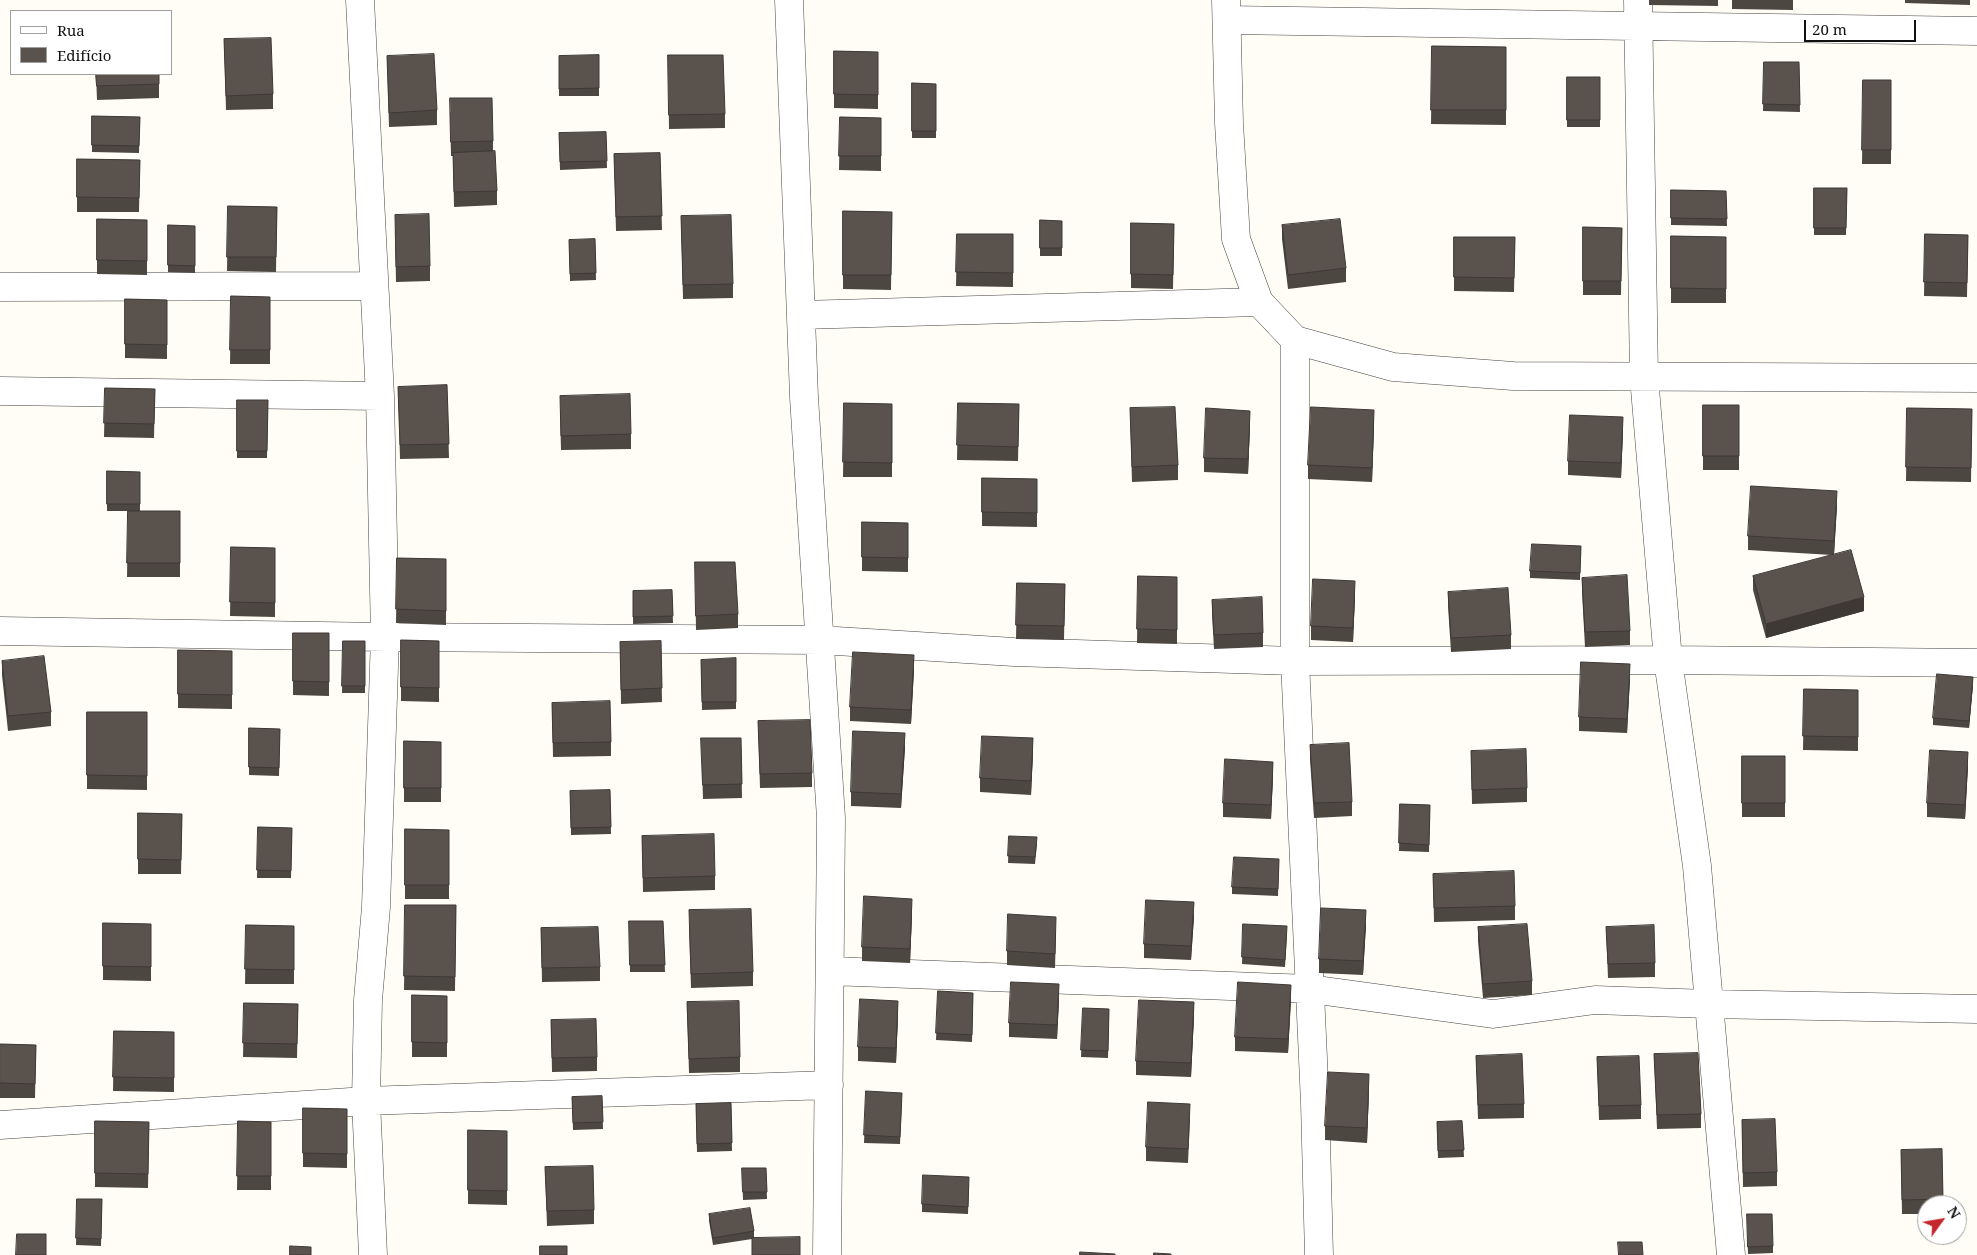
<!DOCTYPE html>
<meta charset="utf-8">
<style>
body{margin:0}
#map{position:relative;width:1977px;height:1255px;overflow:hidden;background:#fffdf5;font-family:"Noto Serif",serif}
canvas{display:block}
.legend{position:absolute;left:10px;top:10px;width:162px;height:65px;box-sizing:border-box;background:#fff;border:1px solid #a0a0a0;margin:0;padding:6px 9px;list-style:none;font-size:15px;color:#111}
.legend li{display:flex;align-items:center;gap:10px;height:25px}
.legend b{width:25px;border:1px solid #a0a0a0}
.north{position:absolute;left:1917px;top:1195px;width:50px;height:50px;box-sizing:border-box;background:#fff;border:1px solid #a0a0a0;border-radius:50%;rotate:58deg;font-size:14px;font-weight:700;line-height:20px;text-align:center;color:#111}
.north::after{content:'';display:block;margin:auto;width:18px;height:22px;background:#c4262e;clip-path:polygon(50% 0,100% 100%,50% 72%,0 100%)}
.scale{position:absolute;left:1804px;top:20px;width:112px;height:22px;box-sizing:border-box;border:2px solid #111;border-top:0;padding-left:6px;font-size:15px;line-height:18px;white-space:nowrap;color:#111;-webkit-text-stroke:4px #fff;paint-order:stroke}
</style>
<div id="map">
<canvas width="1977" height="1255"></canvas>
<ul class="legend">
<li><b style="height:6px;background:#fff"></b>Rua</li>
<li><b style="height:14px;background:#5a524d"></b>Edifício</li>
</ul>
<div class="north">N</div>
<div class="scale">20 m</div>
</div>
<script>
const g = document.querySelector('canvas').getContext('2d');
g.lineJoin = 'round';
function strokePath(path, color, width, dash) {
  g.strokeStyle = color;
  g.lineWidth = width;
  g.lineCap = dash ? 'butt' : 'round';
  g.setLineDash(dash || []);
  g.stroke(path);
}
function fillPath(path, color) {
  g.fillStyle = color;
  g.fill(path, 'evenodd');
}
const minor = new Path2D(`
 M360,0l20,396 5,241 -9,270 -8,93 -2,101 7,154
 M789,0l15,397 27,421 -4,437
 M1226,0l3,123 7,116 23,63 36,38 98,27 120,9 464,2
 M1638,0l6,377 24,283 29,206 34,389
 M1227,20l750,11
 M0,287l373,-1
 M801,315l458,-13
 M1295,340v321l20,442 4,152
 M0,391l380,5
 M0,631l385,6 435,3 194,12 281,9 373,-1 309,3
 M830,971l480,18 183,25 102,-14 113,4 269,5
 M0,1125l366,-24 463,-16`);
strokePath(minor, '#444', 29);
strokePath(minor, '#fff', 28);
fillPath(new Path2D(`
 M1649,0h69v6l-69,-1z
 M1732,0h61v10l-61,-1z
 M1905,0h65v5l-65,-2z
 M224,39l49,55v15l-47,1z
 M1432,46l74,1v78l-75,-1z
 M834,51l44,1v57l-44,-1z
 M599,55v41h-40v-40z
 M668,55l57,59v14l-56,1z
 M387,56l50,54v15l-48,2z
 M1764,62h35l1,50 -37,-1z
 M96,74h63v24l-62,2z
 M1567,77h33v50h-33z
 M1863,80h28v84h-29z
 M912,83l24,1v54h-24z
 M450,112l43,29v10l4,40v14l-43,2 -1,-51h-2z
 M92,116l48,1 -1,36 -47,-1z
 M840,117l41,1v53l-42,-1z
 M606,132l1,36 -47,2 -1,-37z
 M660,153l2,77 -46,1 -2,-77z
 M77,159l63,1 -1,52h-62z
 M1814,188h33l-1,47h-32z
 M1671,190l55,1 1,35 -56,-1z
 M228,206l49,1 -1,65 -49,-1z
 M843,211l49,1 -1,78 -48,-1z
 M681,216l52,68v14l-50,1z
 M97,219l50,1v55l-50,-1z
 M1040,220l22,1v35h-22z
 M1131,223l43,1 -1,65 -42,-1z
 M168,225l27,1v47l-27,-1z
 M1282,225l64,43v14l-58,7 -6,-50z
 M1583,227l39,1 -1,67h-38z
 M395,229l35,37v15l-34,1z
 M957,234h56v53l-57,-1z
 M1925,234l43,1 -1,62 -43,-1z
 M1671,236l55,1v66h-55z
 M1454,237h61l-1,55 -60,-1z
 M595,239l1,41 -26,1 -1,-41z
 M231,296l39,1v67h-40z
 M125,299l42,1v59l-42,-1z
 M447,385l2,73 -49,1 -2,-72z
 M105,388l50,1 -1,49 -50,-1z
 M237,400h31l-1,58h-30z
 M844,403l48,1v73h-49z
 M958,403l61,1 -1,57 -61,-1z
 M1703,405h36v65h-36z
 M1130,408l48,57v15l-46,2z
 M1907,408l65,1 -1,73 -65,-1z
 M560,410l71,24v15l-70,1z
 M1374,424l-2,58 -64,-3v-14z
 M1250,425l-2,49 -44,-2v-14z
 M1623,431l-2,47 -53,-3v-14z
 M107,471l33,1v39h40v66h-53l1,-66h-21z
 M982,478l55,1v48l-55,-1z
 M1837,505l-3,49 30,57 -98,27 -13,-48v-14l79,-21 -84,-5v-14z
 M862,522l46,1v49l-46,-1z
 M1581,546l-1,34 -50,-2v-7z
 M231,547l44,1v69l-45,-1z
 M397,558l49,1v66l-50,-2z
 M695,562l43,52v14l-42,2z
 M1138,576l39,1v67l-40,-1z
 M1582,578l48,53v14l-45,2 -3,-55z
 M1017,583l48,1 -1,56 -48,-1z
 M672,590l1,33 -40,1v-33z
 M1448,592l63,43v14l-60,3 -3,-46z
 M1355,595l-2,47 -42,-2v-14z
 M1212,600l51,33v14l-49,2 -2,-35z
 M293,633h36v63l-36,-1z
 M401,640l38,1v61l-38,-1z
 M343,641h22v52h-23z
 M661,641l1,61 -41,2 -1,-62z
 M178,650l54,1v58l-54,-1z
 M736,658v51l-34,1 -1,-50z
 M2,661l49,51v14l-43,5 -6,-56z
 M914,669l-3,55 -61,-3v-14z
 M1630,678l-3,55 -48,-2v-14z
 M1973,685l-4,43 -36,-3v-7z
 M1804,689l54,1v61l-55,-1z
 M552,703l59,39v14l-58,1z
 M87,712h60v78l-60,-1z
 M758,721l54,52v14l-52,1z
 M249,728l31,1 -1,47 -30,-1z
 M701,738h40l1,60 -39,1z
 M404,741l37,1v60h-37z
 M1310,745l42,57v14l-38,2 -4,-59z
 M905,747l-4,61 -50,-2v-14z
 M1471,751l56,37v14l-55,2z
 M1033,752l-2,43 -51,-3v-14z
 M1742,756h43v61h-43z
 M1968,766l-3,53 -38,-2v-14z
 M1273,776l-2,43 -48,-2v-14z
 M610,790l1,44 -40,1 -1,-44z
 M1400,804l30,1 -1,47 -30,-1z
 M138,813l44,1 -1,60h-43z
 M258,827l34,1 -1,50h-34z
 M405,829l44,1v69h-44z
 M642,836l73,40v14l-72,2z
 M1009,836l28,8 -2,20 -27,-1z
 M1279,859l-1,37 -46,-2v-7z
 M1433,874l82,32v14l-81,2z
 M405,905h51l-1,86 -51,-1z
 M912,913l-2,50 -48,-2v-14z
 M1194,916l-3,44 -47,-2v-14z
 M629,921h34l2,51h-35z
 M103,923l48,1v57l-48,-1z
 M689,924l64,48v14l-62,2z
 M1243,924l44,9 -2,34 -43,-3z
 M1366,924l-3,51 -44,-2v-14z
 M246,925l48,1v58h-49z
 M1478,927l54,54v14l-49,3 -5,-57z
 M1606,927l49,36v14l-47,1z
 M541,928l59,39v14l-58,1z
 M1056,931l-1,37 -48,-3v-14z
 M938,991l35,2 -1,49 -36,-2z
 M412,995l35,1v61h-35z
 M1059,999l-2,40 -48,-2v-14z
 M1291,999l-3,54 -53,-2v-14z
 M687,1002l53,55v15l-51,1z
 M244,1003l54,1 -1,54 -54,-1z
 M1083,1008l26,1 -1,49 -27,-1z
 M898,1015l-2,48 -38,-2v-14z
 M1194,1016l-3,61 -55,-2v-14z
 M551,1020l46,37v14l-45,1z
 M114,1031l60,1v60l-61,-1z
 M0,1044l36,1 -1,53h-35z
 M1654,1054l47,60v14l-44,1z
 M1476,1056l48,48v14l-46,1z
 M1597,1057l44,48v14l-42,1z
 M1369,1089l-2,54 -42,-3v-14z
 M866,1091l36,9 -2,44 -36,-1z
 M602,1096l1,33 -30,1 -1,-33z
 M731,1103l1,48 -35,1 -1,-48z
 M303,1108l44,1v59l-44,-1z
 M1190,1118l-2,45 -42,-2v-14z
 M1742,1120l35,52v14l-34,1z
 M95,1121l54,1 -1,66 -53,-1z
 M238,1121l33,1v68h-34z
 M1462,1121l2,36 -26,1 -1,-36z
 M468,1130l39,1v74l-39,-1z
 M1942,1149l1,56h-16v9h-25l-1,-64z
 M545,1167l49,43v14l-47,2z
 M742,1168h24l1,31 -24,1z
 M969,1184l-1,30 -46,-2v-8z
 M77,1199h25l-1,47 -25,-1z
 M709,1214l45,17v7l-2,1 -39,6 -4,-24z
 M1747,1214l26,32v7l-25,1z`), '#4d4742');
fillPath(new Path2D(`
 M1374,410v14l-2,58v-14z
 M1250,411v14l-2,49v-15z
 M1623,417v14l-2,47v-15z
 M1837,491v14l-3,50v-14z
 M1355,581v14l-2,47v-14z
 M1864,597v14l-98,27v-14z
 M914,655v14l-3,55v-14z
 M1630,664v14l-3,55v-14z
 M1973,677v8l-4,43v-7z
 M905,733v14l-4,61v-14z
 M1033,738v14l-2,43v-14z
 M1968,752v14l-3,53v-14z
 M1273,762v14l-2,43v-14z
 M912,899v14l-2,50v-14z
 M1194,902v14l-3,44v-14z
 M1366,910v14l-3,51v-14z
 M1059,984v15l-2,40v-14z
 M1291,985v14l-3,54v-14z
 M898,1001v14l-2,48v-15z
 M1194,1002v14l-3,61v-14z
 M1369,1074v15l-2,54v-15z`), '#3f3936');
const building = new Path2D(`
 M271,38l2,56 -47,2 -2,-57z
 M1432,46l74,1v63h-75z
 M834,51l44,1v43l-44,-1z
 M434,54l3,56 -48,3 -2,-57z
 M599,55v33l-40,1v-33z
 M668,55h55l2,59 -56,1z
 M1764,62h35l1,43 -37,-1z
 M96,74h63v10l-62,2z
 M1567,77h33v43h-33z
 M1863,80h28v70h-29z
 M912,83l24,1v47h-24z
 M450,98h42l1,43 -42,1z
 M92,116l48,1 -1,29 -47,-1z
 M840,117l41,1v38h-42z
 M606,132l1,29 -47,1 -1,-29z
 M495,151l2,40 -43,1 -1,-39z
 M660,153l2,63 -46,1 -2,-63z
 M77,159l63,1 -1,38 -62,-1z
 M1814,188h33l-1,40h-32z
 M1671,190l55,1 1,28 -56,-1z
 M228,206l49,1 -1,50h-49z
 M843,211l49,1 -1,63h-48z
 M429,214l1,52 -34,1 -1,-52z
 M731,215l2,69 -50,1 -2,-69z
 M97,219l50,1v41l-50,-1z
 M1340,219l6,49 -58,7 -6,-50z
 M1040,220l22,1v27h-22z
 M1131,223l43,1 -1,51 -42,-1z
 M168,225l27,1v40l-27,-1z
 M1583,227l39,1 -1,53h-38z
 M957,234h56v39l-57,-1z
 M1925,234l43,1 -1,48 -43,-1z
 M1671,236l55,1v52l-55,-1z
 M1454,237h61l-1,41 -60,-1z
 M595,239l1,34 -26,1 -1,-34z
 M231,296l39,1v53h-40z
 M125,299l42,1v45l-42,-1z
 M447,385l2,59 -49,1 -2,-58z
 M105,388l50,1 -1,35 -50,-1z
 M630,394l1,40 -70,2 -1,-40z
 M237,400h31l-1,51h-30z
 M844,403l48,1v59l-49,-1z
 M958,403l61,1 -1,43 -61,-2z
 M1703,405h36v51h-36z
 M1175,407l3,58 -46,2 -2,-59z
 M1311,407l63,3 -2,58 -64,-3z
 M1206,408l44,3 -2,48 -44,-1z
 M1907,408l65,1 -1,59 -65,-1z
 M1570,415l53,2 -2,46 -53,-2z
 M107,471l33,1v32h-33z
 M982,478l55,1v34l-55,-1z
 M1751,486l86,5 -3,50 -86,-5z
 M128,511h52v52h-53z
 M862,522l46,1v35l-46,-1z
 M1532,544l49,2 -1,27 -50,-2z
 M231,547l44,1v55l-45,-1z
 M1851,550l13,47 -98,27 -13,-48z
 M397,558l49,1v52l-50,-2z
 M695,562h40l3,52 -42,2z
 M1627,575l3,56 -45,1 -3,-54z
 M1138,576l39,1v53l-40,-1z
 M1313,579l42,2 -2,47 -42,-2z
 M1017,583l48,1 -1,42 -48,-1z
 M1508,588l3,47 -60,3 -3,-46z
 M672,590l1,26 -40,1v-26z
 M1262,597l1,36 -49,2 -2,-35z
 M293,633h36v49l-36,-1z
 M401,640l38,1v47l-38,-1z
 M343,641h22v45h-23z
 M661,641l1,47 -41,2 -1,-48z
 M178,650l54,1v44l-54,-1z
 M853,652l61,3 -3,55 -61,-3z
 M44,656l7,56 -43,4 -6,-55z
 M736,658v44h-34l-1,-42z
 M1581,662l49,2 -3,55 -48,-2z
 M1937,674l36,3 -4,44 -36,-3z
 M1804,689l54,1v47l-55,-1z
 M610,701l1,41 -58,1 -1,-40z
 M87,712h60v64l-60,-1z
 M810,720l2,53 -52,1 -2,-53z
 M249,728l31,1 -1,39 -30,-1z
 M853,731l52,2 -4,61 -50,-2z
 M982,736l51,2 -2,43 -51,-3z
 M701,738h40l1,46 -39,1z
 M404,741l37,1v46h-37z
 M1349,743l3,59 -38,1 -4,-58z
 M1526,749l1,39 -55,2 -1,-39z
 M1930,750l38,2 -3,53 -38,-2z
 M1742,756h43v47h-43z
 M1225,759l48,3 -2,43 -48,-2z
 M610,790l1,37 -40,1 -1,-37z
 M1400,804l30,1 -1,40 -30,-2z
 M138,813l44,1 -1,46 -43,-1z
 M258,827l34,1 -1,43 -34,-1z
 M405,829l44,1v55h-44z
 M714,834l1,42 -72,2 -1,-42z
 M1009,836l28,1 -2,20 -27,-1z
 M1234,857l45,2 -1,30 -46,-2z
 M1514,871l1,35 -81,2 -1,-34z
 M864,896l48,3 -2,50 -48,-2z
 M1146,900l48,2 -3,44 -47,-2z
 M405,905h51l-1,72 -51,-1z
 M1321,908l45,2 -3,51 -44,-2z
 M751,909l2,63 -62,2 -2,-64z
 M1008,914l48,3 -1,37 -48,-3z
 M629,921h34l2,44h-35z
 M103,923l48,1v43l-48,-1z
 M1243,924l44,2 -2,34 -43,-3z
 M1527,924l5,57 -49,3 -5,-57z
 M246,925l48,1v44l-49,-1z
 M1654,925l1,38 -47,1 -2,-37z
 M598,927l2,40 -58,1 -1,-40z
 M1011,982l48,2 -2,41 -48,-2z
 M1238,982l53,3 -3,54 -53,-2z
 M938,991l35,2 -1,42 -36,-2z
 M412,995l35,1v47l-35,-1z
 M860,999l38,2 -2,47 -38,-1z
 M1139,1000l55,2 -3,61 -55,-2z
 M739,1001l1,56 -51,2 -2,-57z
 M244,1003l54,1 -1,40 -54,-1z
 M1083,1008l26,1 -1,42 -27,-1z
 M596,1019l1,38 -45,1 -1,-38z
 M114,1031l60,1v46l-61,-1z
 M0,1044l36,1 -1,39 -35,-1z
 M1698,1053l3,61 -44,1 -3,-61z
 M1522,1054l2,50 -46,1 -2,-49z
 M1639,1056l2,49 -42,1 -2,-49z
 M1328,1072l41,2 -2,54 -42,-2z
 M866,1091l36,2 -2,44 -36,-2z
 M602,1096l1,26 -30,1 -1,-26z
 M1148,1102l42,2 -2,45 -42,-2z
 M731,1103l1,40 -35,1 -1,-40z
 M303,1108l44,1v45l-44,-1z
 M1775,1119l2,53 -34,1 -1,-53z
 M95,1121l54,1 -1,52 -53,-1z
 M238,1121l33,1v54h-34z
 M1462,1121l2,29 -26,1 -1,-29z
 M468,1130l39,1v60l-39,-1z
 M1942,1149l1,50 -41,1 -1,-50z
 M593,1166l1,44 -47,1 -2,-44z
 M742,1168h24l1,24h-24z
 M923,1175l46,2 -1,30 -46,-3z
 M77,1199h25l-1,40 -25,-1z
 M750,1208l4,23 -41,7 -4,-24z
 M1747,1214h25l1,32 -25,1z
 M17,1234h29v21h-30z
 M800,1237v18h-48v-17z
 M1618,1242h24l1,13h-24z
 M290,1246l21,1v8h-21z
 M540,1246h27v9h-27z
 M1080,1252l35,2v1h-35z
 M1154,1253l17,1v1h-17z`);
fillPath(building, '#5a524d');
strokePath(building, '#3f3936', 1);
</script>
